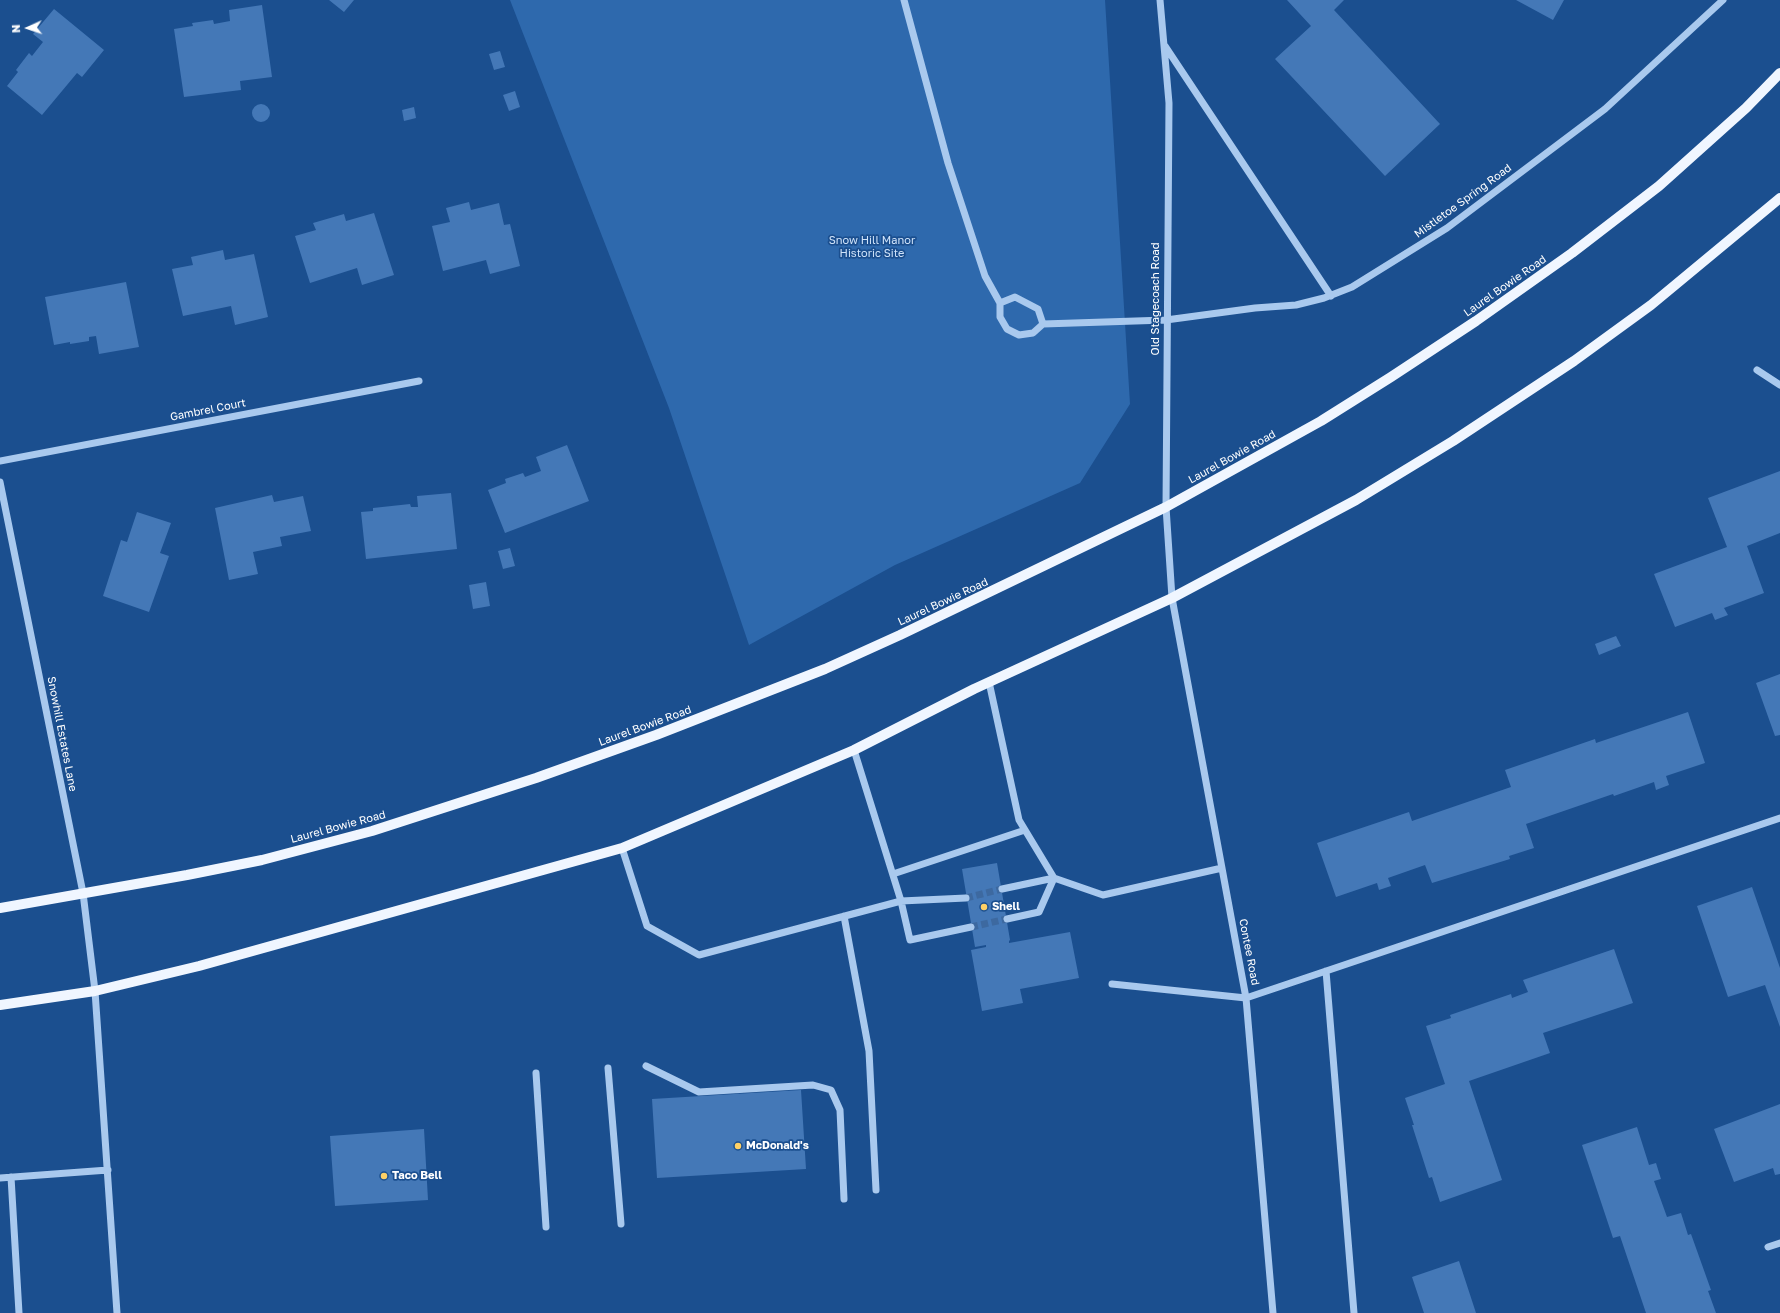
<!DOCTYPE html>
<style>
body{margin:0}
#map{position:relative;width:1780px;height:1313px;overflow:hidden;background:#1b4f8f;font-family:"Golos Text",sans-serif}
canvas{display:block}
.north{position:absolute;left:8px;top:8px;width:40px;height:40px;-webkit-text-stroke:3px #1b4f8f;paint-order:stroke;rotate:267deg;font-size:11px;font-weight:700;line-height:16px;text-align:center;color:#fff}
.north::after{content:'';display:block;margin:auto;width:14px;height:18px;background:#fff;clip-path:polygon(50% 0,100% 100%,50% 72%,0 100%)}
</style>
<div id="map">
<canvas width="1780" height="1313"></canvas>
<div class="north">N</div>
</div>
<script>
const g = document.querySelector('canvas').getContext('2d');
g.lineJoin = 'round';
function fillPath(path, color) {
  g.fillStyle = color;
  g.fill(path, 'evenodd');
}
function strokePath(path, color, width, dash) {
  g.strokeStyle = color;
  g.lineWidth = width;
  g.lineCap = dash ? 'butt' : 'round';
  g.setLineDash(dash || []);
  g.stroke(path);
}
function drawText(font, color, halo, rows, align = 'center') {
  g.font = font + ' "Golos Text",sans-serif';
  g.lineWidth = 3.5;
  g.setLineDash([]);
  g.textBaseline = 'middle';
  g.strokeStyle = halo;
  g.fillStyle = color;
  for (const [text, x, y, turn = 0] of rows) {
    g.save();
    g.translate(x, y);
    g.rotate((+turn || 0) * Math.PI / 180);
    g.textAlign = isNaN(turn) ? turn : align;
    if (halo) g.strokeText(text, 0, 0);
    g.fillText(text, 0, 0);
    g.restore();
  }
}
fillPath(new Path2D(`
 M510,0h595l25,404 -50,79 -185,82 -146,80 -80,-237z`), '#2e69ad');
fillPath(new Path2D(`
 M329,0h25l-10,12z
 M1287,0h57l-10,10 106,114 -55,52 -110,-117 36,-33z
 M1516,0h48l-11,20z
 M262,5l10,72 -32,4 1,9 -57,7 -10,-68 19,-3 -1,-3 21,-3 1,4 16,-3 -1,-11z
 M54,9l50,41 -22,27 -5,-4 -35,42 -35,-29 11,-14 -2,-2 13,-17 3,3 11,-14 -10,-8z
 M500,51l5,16 -11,3 -5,-16z
 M515,91l5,16 -11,4 -6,-16z
 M252 113a9 9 0 1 1 18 0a9 9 0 1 1-18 0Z
 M414,107l2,11 -12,3 -2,-11z
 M469,202l2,8 28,-7 5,22 6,-1 10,42 -30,8 -4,-14 -43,11 -11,-45 18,-4 -4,-14z
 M374,213l20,62 -32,10 -5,-17 -47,15 -15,-47 21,-6 -3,-7 31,-9 2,7z
 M223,250l2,10 29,-6 14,63 -33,8 -4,-19 -48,10 -11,-47 21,-4 -2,-8z
 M126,282l13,65 -40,7 -3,-18 -7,1v4l-19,3v-2l-16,3 -9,-48z
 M567,445l22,56 -84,32 -17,-43 18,-7 -1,-4 18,-6 2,4 16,-6 -5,-14z
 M1780,471v62l-33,13 17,47 -40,15 4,7 -13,5 -3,-7 -37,14 -21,-53 73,-27 -19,-49z
 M451,493l6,56 -91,10 -5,-47 12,-1v-3l37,-4 1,3h7l-1,-11z
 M272,495l2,7 29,-6 8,35 -31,6 2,9 -29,6 5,22 -29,6 -14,-72z
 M137,512l34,11 -11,30 9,3 -20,56 -46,-16 18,-56 6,2z
 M510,548l5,18 -12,3 -5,-18z
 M486,582l4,24 -17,3 -4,-24z
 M1616,636l5,10 -22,9 -4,-11z
 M1780,674v61l-5,1 -19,-53z
 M1688,712l17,51 -39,13 3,9 -13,5 -2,-8 -40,14 -1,-2 -87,30 8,24 -25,8 1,3 -78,24 -7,-18 -37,13 3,8 -12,4 -2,-7 -41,14 -19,-54 92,-31 3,9 99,-34 -6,-17 90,-31 1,4z
 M997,863l13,77 -1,1v2l61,-11 9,46 -59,11 3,14 -41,8 -11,-61 15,-3v-2l-11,2 -13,-78z
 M1752,887l28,81v59l-15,-42 -37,12 -31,-91z
 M1614,949l19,54 -90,30 7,20 -81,28 33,99 -62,22 -8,-25 -3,1 -17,-53h2l-9,-27 40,-14 -19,-58 25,-8 -1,-3 61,-21 1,4 16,-6 -5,-12z
 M801,1090l5,79 -149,9 -5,-79z
 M1780,1104v70l-5,1 -2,-7 -39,14 -20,-53z
 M1637,1127l12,38 7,-2 5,16 -7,2 13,36 14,-4 7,22 3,-1 20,56 -3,1 8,22h-70l-26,-77 -7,2 -31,-93z
 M424,1129l4,71 -93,6 -5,-70z
 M1459,1261l17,52h-52l-12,-36z`), '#4478b7');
strokePath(new Path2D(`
 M966,898l36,-9
 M971,927l36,-8`), '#3d69a0', 7, [7, 3.5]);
strokePath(new Path2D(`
 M904,0l44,163 37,113 15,27 15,-6 23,12 5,15 123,-4 89,-12 41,-3 28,-7 28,-11 95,-59 158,-119 118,-109
 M1160,0l9,103 -3,404 6,91 74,400 27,315
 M1165,46l166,250
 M1000,303v14l7,12 12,6 14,-2 10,-9
 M1757,370l23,15
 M0,461l419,-80
 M0,482l83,411 12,98 22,322
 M989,682l30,138 35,58 49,17 119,-27
 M622,848l25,78 52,29 202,-54 -47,-151
 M893,874l132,-44
 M1002,889l52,-11
 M966,898l-65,3 9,39 61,-13
 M844,916l25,135 7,139
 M1007,919l32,-7 15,-34
 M1326,971l28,342
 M1112,984l134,14 534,-180
 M646,1066l53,26 114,-7 18,5 9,20 4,89
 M608,1068l13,156
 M536,1073l10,154
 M11,1177l8,136
 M0,1178l108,-8
 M1768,1247l12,-4`), '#a9c9ee', 7);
strokePath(new Path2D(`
 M0,908l187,-33 75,-15 110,-29 164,-53 120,-43 169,-66 75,-34 266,-128 155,-86 70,-44 85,-56 96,-68 87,-67 87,-78 34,-35
 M0,1005l95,-14 104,-25 423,-118 232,-98 120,-61 198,-91 184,-98 97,-59 121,-80 77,-56 129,-107`), '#f0f6ff', 10);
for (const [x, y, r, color] of [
 [984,907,4,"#ffd166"],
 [738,1146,4,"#ffd166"],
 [384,1176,4,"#ffd166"]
]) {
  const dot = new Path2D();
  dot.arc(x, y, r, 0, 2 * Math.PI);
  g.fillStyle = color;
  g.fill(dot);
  strokePath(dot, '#1b4f8f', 1.5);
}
drawText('11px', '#fff', '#1b4f8f', [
 ["Mistletoe Spring Road",1463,201,-36],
 ["Laurel Bowie Road",1505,286,-35],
 ["Old Stagecoach Road",1156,299,-90],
 ["Gambrel Court",208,410,-11],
 ["Laurel Bowie Road",1232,457,-29],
 ["Laurel Bowie Road",943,602,-25],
 ["Laurel Bowie Road",645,726,-20],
 ["Snowhill Estates Lane",62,734,79],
 ["Laurel Bowie Road",338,827,-15],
 ["Contee Road",1249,952,79]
]);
drawText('11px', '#cfe3fa', '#1b4f8f', [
 ["Snow Hill Manor",872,241],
 ["Historic Site",872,254]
]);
drawText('bold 11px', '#fff', '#1b4f8f', [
 ["Shell",992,907],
 ["McDonald's",746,1146],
 ["Taco Bell",392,1176]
], 'left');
</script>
